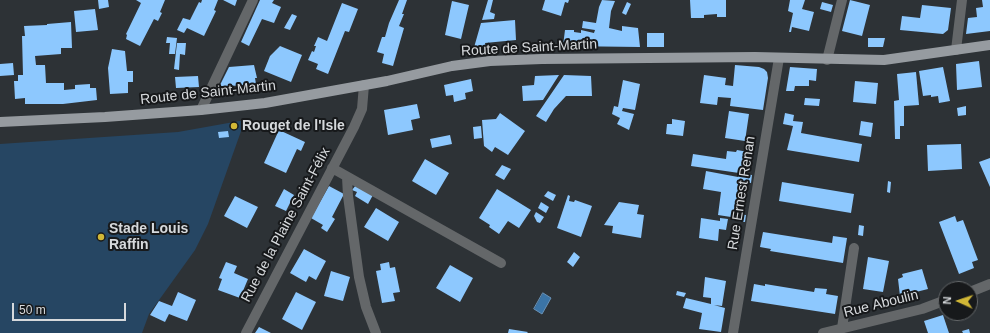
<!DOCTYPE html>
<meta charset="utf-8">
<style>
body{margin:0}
#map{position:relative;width:990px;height:333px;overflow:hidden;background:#2d3236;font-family:Arial,sans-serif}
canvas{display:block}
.north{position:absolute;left:938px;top:281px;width:40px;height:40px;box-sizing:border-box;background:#17191b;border:1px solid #636668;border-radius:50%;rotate:273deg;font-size:11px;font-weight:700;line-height:16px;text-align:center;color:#d6d9dc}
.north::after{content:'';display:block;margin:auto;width:14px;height:18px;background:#d1b736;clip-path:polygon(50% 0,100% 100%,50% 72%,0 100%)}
.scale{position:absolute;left:12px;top:303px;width:114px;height:18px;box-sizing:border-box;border:2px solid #d6d9dc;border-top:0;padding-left:5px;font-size:12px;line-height:14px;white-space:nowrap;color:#d6d9dc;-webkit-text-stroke:3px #17191b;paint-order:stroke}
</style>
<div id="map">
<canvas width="990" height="333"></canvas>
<div class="north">N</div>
<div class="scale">50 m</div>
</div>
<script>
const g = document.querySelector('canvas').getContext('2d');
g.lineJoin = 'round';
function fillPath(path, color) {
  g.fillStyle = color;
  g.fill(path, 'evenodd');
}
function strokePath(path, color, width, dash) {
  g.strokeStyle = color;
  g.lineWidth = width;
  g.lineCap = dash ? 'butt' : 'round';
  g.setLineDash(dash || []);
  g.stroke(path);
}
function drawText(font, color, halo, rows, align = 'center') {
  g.font = font + ' Arial,sans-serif';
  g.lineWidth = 4;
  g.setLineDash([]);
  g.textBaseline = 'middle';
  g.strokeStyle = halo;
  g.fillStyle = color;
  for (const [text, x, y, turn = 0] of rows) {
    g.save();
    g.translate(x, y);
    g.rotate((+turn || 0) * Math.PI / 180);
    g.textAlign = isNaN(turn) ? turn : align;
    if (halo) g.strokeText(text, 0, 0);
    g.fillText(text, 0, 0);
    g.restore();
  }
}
fillPath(new Path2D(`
 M245,120l-37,104 -13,26 -46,64 -7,19h-142v-189l178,-12z`), '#264663');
const water = new Path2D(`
 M543,293l8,5 -9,16 -8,-5z`);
fillPath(water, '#3b74a6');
strokePath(water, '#6a92b6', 1);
fillPath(new Path2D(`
 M98,0h10l1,7 -10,2z
 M136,0h29l-5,12 2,1 -4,8 -4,-2 -14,27 -14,-7 1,-4 -1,-1 15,-31z
 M202,0h16l-4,10 2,1 -12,25 -17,-8 -3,5 -7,-3 6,-12 7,2 9,-18 2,1z
 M223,0h14l-2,6z
 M260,0h14l-2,3 9,4 -7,16 -12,-4 -13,27 -8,-4z
 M399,0h8l-5,14h2l-5,12 5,2 -11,38 -11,-3 2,-9 -7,-2 5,-15h3l4,-14z
 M488,0h5l-3,12 5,2 -1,5 -12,1z
 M545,0h24l-1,3 -3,-1 -4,14 -19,-6z
 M602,0l13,1 -4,10 -2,17 13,3v-5l16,2 2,19 -77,-1 2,-16h9v2l7,1v-3l13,3 1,-3 -13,-2 1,-7 13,2 3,-16z
 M690,0h36v17h-9v-3l-13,1v3h-13z
 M790,0h15l-3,9 12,3 -5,19 -17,-4 -1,5h-2l4,-19 -5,-2z
 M850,0l20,5 -8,31 -20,-5z
 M982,0h8v31l-24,3 2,-16 9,-1 -1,-9 7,-1z
 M452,1l17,4 -8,34 -16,-4z
 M627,2l4,2 -5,11 -4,-2z
 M822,2l11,3 -2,7 -11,-3z
 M342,3l16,6 -9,23 -4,-1 -17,43 -12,-5 2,-5 -10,-4 4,-9 2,1 2,-6h-2l4,-9 9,4z
 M922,5l29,3 -3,22 -5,4 -43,-4 2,-14 18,2z
 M95,9l3,21 -22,2 -2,-21z
 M292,14l5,2 -7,14 -6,-2z
 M515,20l1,20 -31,3 1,7 -13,1 8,-28z
 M71,22l1,26h-11v6l-26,2 1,9h9l1,18h18v7l11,-1v-4l15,-1v4h6l1,12 -34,4h-38v-6l-10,1 -1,-18h4v-6h5l-1,-39h3l-1,-10 23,-1v-1z
 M647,33h17v14h-17z
 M167,37l10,1 -2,16h-6l1,-11h-4z
 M868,38h17l-2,9h-15z
 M177,43h9l-1,12 -5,-1 -1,16 -5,-1z
 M280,46l22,9 -11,27 -27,-11 6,-15z
 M112,49l13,2 2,20h6v11h-5v11l-18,1 -2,-26z
 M979,61l3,26 -25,3 -1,-26z
 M13,63l1,12 -14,1v-12z
 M254,65l3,13h-2l1,6 -25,2v2l-10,1 -1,-4 9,-18z
 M735,65l24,2 5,2 3,3 1,6 -5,32 -33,-4 1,-8 -13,-1 -1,8 -17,-2 4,-28 22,3 -1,7 8,1z
 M790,67l27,2 -1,12 -7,-1v6h-14l-1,5h-8z
 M943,67l7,34 -11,2 -1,-7 -7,1v-2l-8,1 -4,-25z
 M916,72l3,33 -15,1v20h-4v13h-5l-1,-38 5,-1 -2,-26z
 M559,75l-16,25 -20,1 -1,-15 12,-1 1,-9z
 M564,75l27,1 1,20h-26l-12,13 -8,13 -10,-6z
 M198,76l1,11 -23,1 -1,-11z
 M471,79l2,12 -8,2 1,6 -12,3 -1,-7 -7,1 -2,-11z
 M623,80l17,4 -5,26 -12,-2 -1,3 12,3 -5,16 -12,-6 3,-6 -8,-4 2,-8 4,1z
 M855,81l23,2 -2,21 -23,-2z
 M805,98l15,1 -1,7 -15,-1z
 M417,104l3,14 -9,2 2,10 -25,5 -4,-25z
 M966,106v9l-8,1 -1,-8z
 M729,111l20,3 -4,27 -20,-3z
 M500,113l25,18 -17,24 -13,-8 -3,5 -8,-6 -2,-26 14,-1z
 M785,113l9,2 -1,6 10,1 -2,11 61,11 -3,18 -72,-12 6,-24 -10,-2z
 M672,119l13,2 -2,15 -17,-2 1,-10h5z
 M861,121l12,2 -2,14 -12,-2z
 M481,126l1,12 -8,1 -1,-12z
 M279,130l26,12 -4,9 -4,-2 -11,24 -22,-10z
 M228,131l1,6 -10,1 -1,-6z
 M450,135l2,9 -20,4 -2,-9z
 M961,144l1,25 -34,2 -1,-26z
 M737,150l11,2 -3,22 7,1 -1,8 -7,-1 -6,32 8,1 -1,7 -14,-2v-3l-13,-2 3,-23 -18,-3 3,-18 32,6 1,-4 -48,-7 2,-12 33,5 1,-8 9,1z
 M990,158v29l-11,-25z
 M425,159l24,14 -13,22 -24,-14z
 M502,165l9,4 -7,11 -9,-5z
 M888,181l3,1 -1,11 -3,-1z
 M782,182l72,12 -3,19 -72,-12z
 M356,185l17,10 -5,9 -13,-8 2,-4 -5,-2z
 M329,186l15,8 -12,23 3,2 -8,13 -6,-4 2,-3 -12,-7z
 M284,189l10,6 -8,16 -11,-5z
 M497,189l34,21 -12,18 -11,-7 -9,13 -10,-7 1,-2 -11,-7z
 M548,191l8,4 -3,6 -9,-5z
 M568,195l2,1 -1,5 5,1 1,-2 17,6 -11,31 -24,-9z
 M235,196l23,11 -11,21 -23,-12z
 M541,202l8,5 -3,6 -8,-5z
 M619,202l20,3 -2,9 7,1 -3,23 -29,-5 1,-7 -9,-1z
 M376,208l23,14 -11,19 -24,-14z
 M536,212l8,5 -4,6 -3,-1 -3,-6z
 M955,216l2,6 6,-2 15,40 -6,2 2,6 -15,6 -20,-52z
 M701,218l19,3v-3l8,1 -2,11 -7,-1 -1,12 -19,-3z
 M859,225l5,1 -1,10 -5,-1z
 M763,232l69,11 1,-7 14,2 -4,25 -73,-12 1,-2 -11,-2z
 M304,249l22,12 -10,19 -7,-4 -3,6 -16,-9z
 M574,252l6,5 -7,10 -6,-5z
 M868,257l21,4 -6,31 -20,-3z
 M226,262l11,4 -3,7 14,6 -8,19 -22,-8 4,-11 -3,-1z
 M389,262l1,6 5,-1 5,25 -7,1 2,8 -13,2 -6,-32 5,-1 -1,-6z
 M450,265l23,13 -13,24 -24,-14z
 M922,269l6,20 -28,7 -2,-17 5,-2 -1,-3z
 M331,271l19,6 -7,24 -19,-5z
 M705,277l21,4 -4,25 -8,-1 11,3 -4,24 -22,-3 3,-16 -19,-5 3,-10 25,6v-6l-8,-1z
 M754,284l11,2v-2l49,8 1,-4 12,1 -1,5 12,2 -3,18 -84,-13z
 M677,291l9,2 -2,4 -8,-2z
 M178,292l18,8 -9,21 -18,-7 -4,8 -15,-7 9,-14 13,5z
 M296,292l20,10 -14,28 -20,-11z
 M943,315l6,18h-21l-4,-12z
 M259,327l12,6h-16z
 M509,329l19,3 -1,1h-19z
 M969,329l1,4h-7l-1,-2z`), '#8dc8fe');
strokePath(new Path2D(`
 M956,50l6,-50
 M827,60l15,-60
 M201,110l52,-110
 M332,168l169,95
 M347,177l1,19 11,81 7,30 10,26
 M970,292l20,-8
 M842,328l12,-80
 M246,333l108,-206 8,-18 2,-24
 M733,333l46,-275
 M823,333l99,-24 24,-9`), '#646769', 10);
strokePath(new Path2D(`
 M0,122l105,-5 96,-7 64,-7 122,-22 65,-15 38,-5 52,-2 213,-2 129,3 106,-15`), '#969ba0', 10);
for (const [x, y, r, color] of [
 [234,126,4,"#d1b736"],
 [101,237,4,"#d1b736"]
]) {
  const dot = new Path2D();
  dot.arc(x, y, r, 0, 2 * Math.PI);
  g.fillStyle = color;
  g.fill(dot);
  strokePath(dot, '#17191b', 1.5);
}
drawText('14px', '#d6d9dc', '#17191b', [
 ["Route de Saint-Martin",529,48,-3],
 ["Route de Saint-Martin",208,93,-6],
 ["Rue Ernest Renan",742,193,-81],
 ["Rue de la Plaine Saint-Félix",286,225,-62],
 ["Rue Aboulin",881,304,-14]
]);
drawText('bold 14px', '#d6d9dc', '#17191b', [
 ["Rouget de l'Isle",242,126],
 ["Stade Louis",109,229],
 ["Raffin",109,245]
], 'left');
</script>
